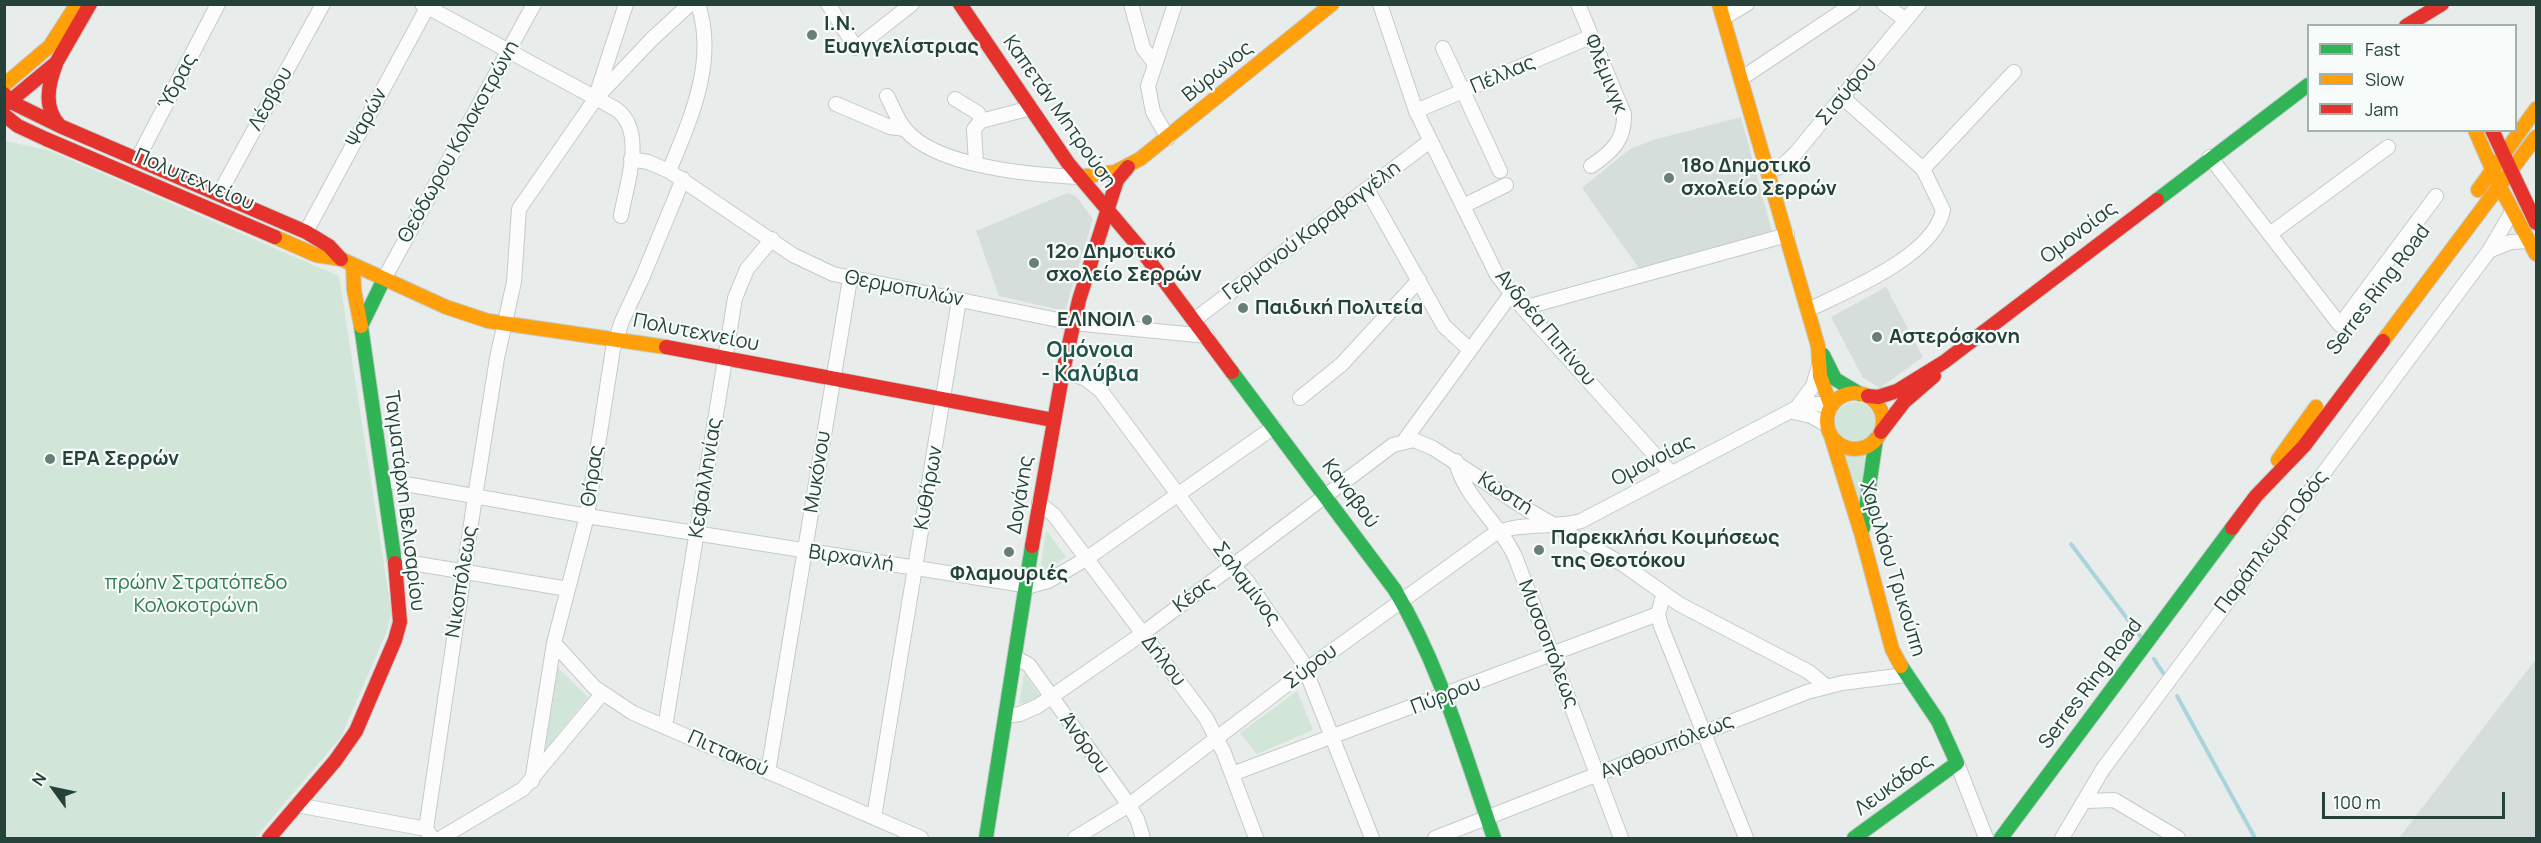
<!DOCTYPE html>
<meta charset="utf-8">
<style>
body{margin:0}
#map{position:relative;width:2541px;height:843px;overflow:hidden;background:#e8edeb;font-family:Manrope,sans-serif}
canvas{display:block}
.frame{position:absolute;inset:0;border:6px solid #24423a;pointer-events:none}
.legend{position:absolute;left:2307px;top:24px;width:210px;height:108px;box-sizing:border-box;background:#f7fbf9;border:2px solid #a3b1ad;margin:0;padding:8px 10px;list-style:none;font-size:18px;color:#24423a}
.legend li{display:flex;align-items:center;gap:12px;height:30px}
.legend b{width:30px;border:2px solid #a3b1ad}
.north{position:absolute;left:24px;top:759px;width:60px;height:60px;-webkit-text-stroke:4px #f7fbf9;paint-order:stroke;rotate:303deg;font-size:16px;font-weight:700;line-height:24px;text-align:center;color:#24423a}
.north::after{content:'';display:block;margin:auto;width:21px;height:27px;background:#24423a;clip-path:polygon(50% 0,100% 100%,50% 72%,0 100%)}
.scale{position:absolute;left:2322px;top:792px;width:183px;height:27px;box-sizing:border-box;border:3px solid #24423a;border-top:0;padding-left:8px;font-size:18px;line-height:21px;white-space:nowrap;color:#24423a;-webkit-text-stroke:4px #f7fbf9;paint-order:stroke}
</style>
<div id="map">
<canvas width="2541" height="843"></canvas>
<div class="frame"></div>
<ul class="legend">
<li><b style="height:8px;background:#30b455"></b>Fast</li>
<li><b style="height:8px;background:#ff9f0a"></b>Slow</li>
<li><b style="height:8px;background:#e5322d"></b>Jam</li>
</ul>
<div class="north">N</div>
<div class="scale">100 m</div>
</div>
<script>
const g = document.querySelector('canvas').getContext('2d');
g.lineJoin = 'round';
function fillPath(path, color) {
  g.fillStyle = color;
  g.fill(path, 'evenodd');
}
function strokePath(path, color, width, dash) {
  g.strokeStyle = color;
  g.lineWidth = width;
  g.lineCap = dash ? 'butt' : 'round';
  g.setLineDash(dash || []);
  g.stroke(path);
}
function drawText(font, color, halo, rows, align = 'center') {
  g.font = font + ' Manrope,sans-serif';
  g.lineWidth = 4.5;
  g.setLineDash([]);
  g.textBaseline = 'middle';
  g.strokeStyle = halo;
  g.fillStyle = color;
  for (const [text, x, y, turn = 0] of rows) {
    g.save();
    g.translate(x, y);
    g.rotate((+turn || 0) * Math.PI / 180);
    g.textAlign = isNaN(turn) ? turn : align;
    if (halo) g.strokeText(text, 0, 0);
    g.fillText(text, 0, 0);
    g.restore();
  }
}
fillPath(new Path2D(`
 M1741,117l32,118 -128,36 -7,-4 -56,-79 48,-39 23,-9z
 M1067,193l9,3 17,23 -28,92 -66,-15 -23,-65z
 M1886,287l37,70 -43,31 -17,-10 -32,-61z
 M2536,659v179h-137z`), '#d6dedb');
fillPath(new Path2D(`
 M5,141l43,9 291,126 49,314 3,22 -4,19 -46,106 -86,101h-250z
 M1835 422a20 20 0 1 1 40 0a20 20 0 1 1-40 0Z
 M1844,456l21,1 -5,44z
 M1046,530l20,27 -21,14h-5z
 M558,668l30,29 -43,53z
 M1024,673l18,26 -23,5z
 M1297,691l16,39 -56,24 -17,-21z`), '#d1e6d8');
strokePath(new Path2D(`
 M2071,544l70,93
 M2154,659l11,17
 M2177,696l78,142`), '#a9d4db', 4);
const street = new Path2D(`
 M422,4l194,105c31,22 10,76 5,107
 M828,4l28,44 56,-44
 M1131,4l12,44 12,16
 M1380,4l36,107 81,164 26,33 148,165
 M1578,4l46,110c1,26 -12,38 -33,52
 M1884,4l22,16
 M1723,18l24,-14
 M1443,48l57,123
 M1742,78l111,-74
 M597,93l29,-89
 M887,96c6,11 10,24 18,33 30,38 128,46 174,48
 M1842,97l81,72 91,-97
 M955,99l23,14 3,8
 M836,104l54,23 15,2
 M1416,111l174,-74
 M1168,138l-15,-26 -5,-26 27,-82
 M2210,157l130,168 96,-129
 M631,159l17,3 21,9 124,84 40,19 240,49 134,13
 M137,160l81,-156
 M976,163l-2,-34 7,-8 50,-13
 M669,171c22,-53 48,-110 29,-167
 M1769,171l13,-5 13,-12 124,-150
 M1367,189l77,137 26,24
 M219,194l104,-190
 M1463,206l43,-21
 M306,232l123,-228
 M2270,234l118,-87
 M2491,250l20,-8 19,-1
 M384,279l150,-275
 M1523,308l264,-73
 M1808,310c39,-19 126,-54 135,-100l-20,-41
 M1194,320l236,-179
 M1063,371l23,8 15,12 119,160 27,30 55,80 70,177
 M1300,398l42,-34 77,-84
 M1798,406l15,-20 5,-17
 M1793,412l18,4 16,9
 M1404,441l107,-147
 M1456,461c7,36 45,63 60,98l105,279
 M383,480l204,36 443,70 18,-5 38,-22 188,-132
 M1039,503l15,12 152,203 18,35 32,85
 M394,560l174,29
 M1664,593l-6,21 3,12 85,212
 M554,643l40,44 39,26 288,125
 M1015,657l14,8 100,140 8,14 6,19
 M1006,716l14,-2 18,-8 104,-72 251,-189 21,-5 19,8 95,62 96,55 55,39 130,68 17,14
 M665,727l70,-429 12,-29 25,-30
 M1957,763l29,75
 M768,772l82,-493
 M1232,774l426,-160
 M532,781l22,-138 33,-127 26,-167 9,-28 21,-45 40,-97
 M2086,801l28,-1 64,38
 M297,805l129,24
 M874,817l85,-517
 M432,838l-6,-9 49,-332 22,-139 17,-76 5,-73 77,-111 56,-59 38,-35
 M441,838l82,-49 79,-95
 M1075,838l54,-33 177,-135 188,-136c28,-13 58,-5 87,-13l223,-117h16l10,5
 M1435,838l372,-146 35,-9 63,-8
 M2062,838l41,-69 386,-518 24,-41`);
const fast = new Path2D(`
 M2157,200l151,-115
 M384,279l-23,47 34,237
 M1823,355l12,24 25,15
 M1232,372l163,218c46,78 69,163 99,248
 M1863,528l13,-89
 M986,838l46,-292
 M1854,838l103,-75 -19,-42 -37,-55
 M2001,838l231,-310`);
const slow = new Path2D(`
 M1719,4l99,342 2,30 11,30
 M4,85l46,-39 27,-42
 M2475,130l24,55 37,69
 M1079,177l36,-5 25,-13 192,-155
 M2478,190l58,-81
 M275,237l41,18 25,4 105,48 42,14 178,26
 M353,265l1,25 7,36
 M2383,341l153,-204
 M1827 421a28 28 0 1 1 56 0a28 28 0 1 1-56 0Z
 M1831,436l31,100 30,113 9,17
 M2278,460l38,-53`);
const jam = new Path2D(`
 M960,4l108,159 71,84 93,125
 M2406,26l36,-22
 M56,64c-8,21 -13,44 4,62
 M4,94l7,8 49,24 246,106 23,14 12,13
 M4,106l52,-43 34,-59
 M4,115l14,11 28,13 229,98
 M2492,130l44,93
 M666,347l387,73
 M1868,396l10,1 19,-6 47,-29 213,-162
 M1881,432l23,-30 30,-26
 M2232,528l24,-32 48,-50 79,-105
 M1032,546l31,-175 16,-71 38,-120 11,-13
 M269,838l66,-77 21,-30 39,-91 5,-18 -5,-59`);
strokePath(street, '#c5cac8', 16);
strokePath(fast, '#c3cbc8', 16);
strokePath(slow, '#c3cbc8', 16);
strokePath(jam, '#c3cbc8', 16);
strokePath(street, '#fcfcfc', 14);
strokePath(fast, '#30b455', 14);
strokePath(slow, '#ff9f0a', 14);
strokePath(jam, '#e5322d', 14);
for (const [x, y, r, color] of [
 [812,35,6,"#697e78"],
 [1669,178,6,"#697e78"],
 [1034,263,6,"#697e78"],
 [1243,308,6,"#697e78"],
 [1147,320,6,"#697e78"],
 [1877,337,6,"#697e78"],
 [50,459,6,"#697e78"],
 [1539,550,6,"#697e78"],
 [1009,552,6,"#697e78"]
]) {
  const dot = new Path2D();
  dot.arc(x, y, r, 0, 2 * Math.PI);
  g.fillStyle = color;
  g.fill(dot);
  strokePath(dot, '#f7fbf9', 2);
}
drawText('bold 20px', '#24423a', '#f7fbf9', [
 ["Ι.Ν.",824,24],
 ["Ευαγγελίστριας",824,47],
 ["18ο Δημοτικό",1681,166],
 ["σχολείο Σερρών",1681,189],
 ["12ο Δημοτικό",1046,252],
 ["σχολείο Σερρών",1046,275],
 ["Παιδική Πολιτεία",1255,308],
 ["ΕΛΙΝΟΙΛ",1135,320,"right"],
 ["Αστερόσκονη",1889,337],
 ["ΕΡΑ Σερρών",62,459],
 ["Παρεκκλήσι Κοιμήσεως",1551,538],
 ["της Θεοτόκου",1551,561],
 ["Φλαμουριές",1009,574,"center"]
], 'left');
drawText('20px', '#24423a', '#f7fbf9', [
 ["Βύρωνος",1218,72,-39],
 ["Φλέμινγκ",1605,74,68],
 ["Πέλλας",1503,75,-23],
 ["Ύδρας",178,82,-63],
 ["Σισύφου",1847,92,-50],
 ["Λέσβου",271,99,-61],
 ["Καπετάν Μητρούση",1059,112,55],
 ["Ψαρών",367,118,-62],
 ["Θεόδωρου Κολοκοτρώνη",459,142,-61],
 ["Πολυτεχνείου",194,180,23],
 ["Γερμανού Καραβαγγέλη",1312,231,-37],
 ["Ομονοίας",2079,233,-37],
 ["Θερμοπυλών",904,289,11],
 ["Serres Ring Road",2379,290,-53],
 ["Ανδρέα Πιπίνου",1545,328,50],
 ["Πολυτεχνείου",696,333,11],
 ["Ομονοίας",1653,461,-27],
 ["Μυκόνου",818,472,-81],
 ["Θήρας",593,476,-82],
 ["Κεφαλληνίας",706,478,-81],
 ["Κυθήρων",929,488,-80],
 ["Καναβού",1350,494,53],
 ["Κωστή",1505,494,33],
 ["Δογάνης",1021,495,-81],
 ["Ταγματάρχη Βελισαρίου",404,501,83],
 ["Παράπλευρη Οδός",2272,542,-53],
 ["Βιρχανλή",851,559,9],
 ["Χαριλάου Τρικούπη",1892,569,73],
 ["Νικοπόλεως",462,582,-81],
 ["Σαλαμίνος",1246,584,53],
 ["Κέας",1194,595,-37],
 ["Μυσσοπόλεως",1548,644,69],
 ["Δήλου",1163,661,52],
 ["Σύρου",1311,667,-37],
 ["Serres Ring Road",2091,684,-53],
 ["Πύρρου",1446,696,-21],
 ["Άνδρου",1084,744,54],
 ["Αγαθουπόλεως",1667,747,-22],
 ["Πιττακού",728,754,24],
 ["Λευκάδος",1894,785,-36]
]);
drawText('20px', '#2d7a4b', '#f7fbf9', [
 ["πρώην Στρατόπεδο",196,583],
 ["Κολοκοτρώνη",196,606]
]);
drawText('bold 21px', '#1f5548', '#f7fbf9', [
 ["Ομόνοια",1090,351],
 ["- Καλύβια",1090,375]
]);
</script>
